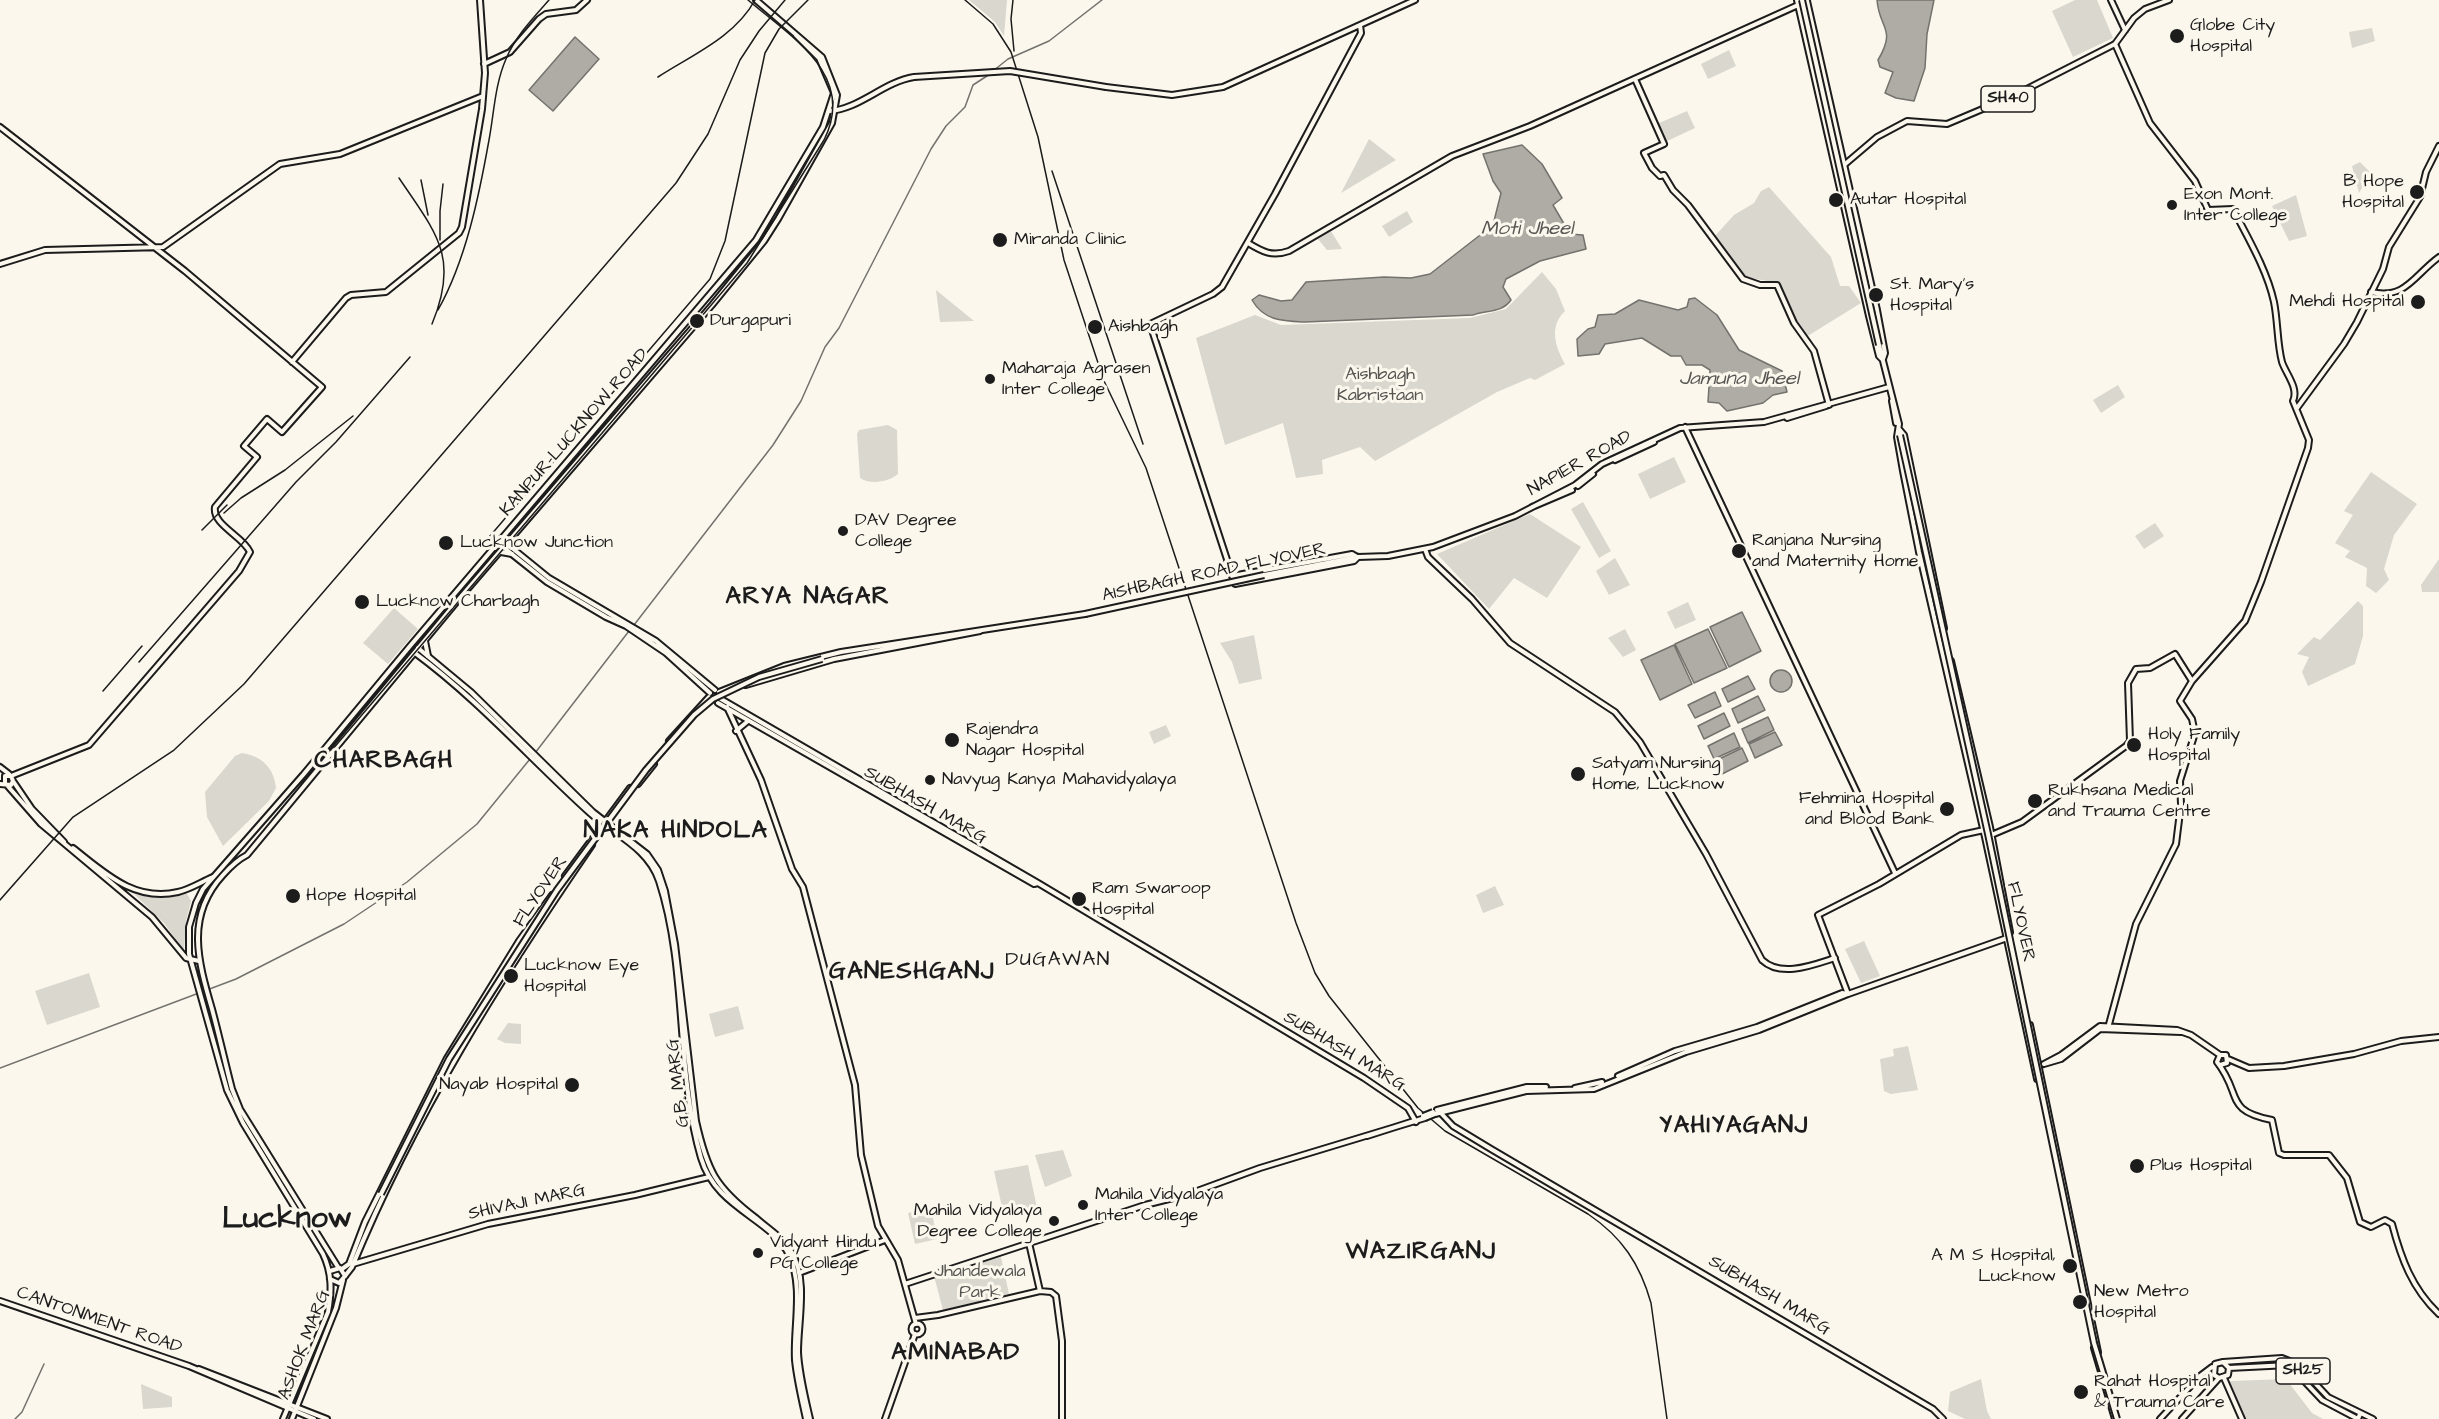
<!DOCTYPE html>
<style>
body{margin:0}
canvas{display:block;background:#fbf7ec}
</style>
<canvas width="2439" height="1419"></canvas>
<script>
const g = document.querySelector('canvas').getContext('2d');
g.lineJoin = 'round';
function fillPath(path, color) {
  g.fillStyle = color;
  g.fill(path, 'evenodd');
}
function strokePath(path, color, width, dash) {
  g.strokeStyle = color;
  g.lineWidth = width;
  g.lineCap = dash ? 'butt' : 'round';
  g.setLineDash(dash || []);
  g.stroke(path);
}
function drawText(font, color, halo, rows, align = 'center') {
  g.font = font + ' "Architects Daughter",sans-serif';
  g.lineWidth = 6;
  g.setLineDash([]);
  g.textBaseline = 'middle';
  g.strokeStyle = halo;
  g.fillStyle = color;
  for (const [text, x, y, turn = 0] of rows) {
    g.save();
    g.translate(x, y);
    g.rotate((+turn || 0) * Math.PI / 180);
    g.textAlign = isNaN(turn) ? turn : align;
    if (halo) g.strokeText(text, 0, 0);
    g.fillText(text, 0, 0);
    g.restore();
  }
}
fillPath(new Path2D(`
 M969,0h38l-3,36 -9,-14z
 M2075,0h22l16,38 -40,19 -21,-46z
 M2372,28l3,13 -23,7 -3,-16z
 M1729,50l7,16 -28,13 -7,-15z
 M1687,111l8,17 -30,14 -8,-18z
 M1369,139l27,21 -55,33z
 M2360,162l11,11 -12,20 -7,-27z
 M1769,187l62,70 9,29h9l12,17 -55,34 -9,-13 -18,-41 -34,-6 -31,-40 20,-22 20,-12 7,-12z
 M2296,195l11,41 -18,5 -17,-35z
 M1407,211l6,11 -24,15 -7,-11z
 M1331,231l11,18 -15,1 -9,-11z
 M1542,272l14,17 9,22c-17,16 -9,37 0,53l-30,16 -5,-2 -33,14 -122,69 -15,-14 -38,13 1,14 -27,4 -13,-55 -58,22 -29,-107 59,-23 26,10 189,-7 36,-9z
 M936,290l38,31 -34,1z
 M2118,385l7,12 -24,16 -8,-13z
 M888,425l9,5 1,44c-9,8 -28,11 -38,4l-3,-44 2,-4z
 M1674,457l12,25 -36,17 -12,-25z
 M2371,472l46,32 -23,31 -10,34 5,11 -13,13 -10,-7 1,-18 -22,-11 5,-6 -15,-8 18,-28 -9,-4z
 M1583,502l28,49 -12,7 -28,-49z
 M1530,514l51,33 -34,51 -33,-20 -25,31 -52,-55z
 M2155,523l9,13 -20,13 -9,-13z
 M1615,558l15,27 -21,10 -13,-24z
 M2439,559v33h-17l-1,-7z
 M2358,601l5,5v30l-8,28 -47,22 -6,-14 7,-15 -12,-3 17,-17 6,3z
 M1688,602l8,18 -21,9 -8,-17z
 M394,608l24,21 -30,35 -25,-21z
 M1625,629l11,21 -13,7 -15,-19z
 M1254,635l8,44 -23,5 -7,-22 -12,-19z
 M1166,725l5,11 -17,8 -5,-12z
 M242,753c20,3 32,15 34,35l-7,13 -46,45 -16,-29 -2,-25 30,-36z
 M1495,886l9,19 -21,8 -7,-18z
 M186,892l5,9 -5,20 -2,30 -20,-28 -30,-29c17,4 35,5 52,-2z
 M1864,941l16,35 -19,7 -16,-34z
 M89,973l11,34 -53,18 -12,-34z
 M738,1006l6,23 -29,8 -6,-23z
 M508,1023l13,1v20l-16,-1 -8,-4z
 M1908,1046l10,44 -27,4 -7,-3 -4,-32 14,-3 -1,-7z
 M1063,1150l9,26 -27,11 -10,-32z
 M1028,1165l9,43 -33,8 -10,-45z
 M931,1208l6,31 -22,5 -7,-31z
 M1001,1257l8,37 -66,16 -9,-34z
 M1981,1379l6,32 4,8h-26l-17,-8 2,-19z
 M2286,1379l26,34 11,6h-77l-17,-35 2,-3z
 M141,1384l31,13v10l-29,2z`), '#dad7ce');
const water = new Path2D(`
 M1877,0h57l-7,34 -2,34 -11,33 -18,-3 -11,-5 8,-21 -13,-5 -2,-7c19,-32 1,-31 -1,-60z
 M575,37l24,22 -46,52 -24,-21z
 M1522,145l20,19 20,34 -9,7 17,29 13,1 3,14 -46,12 -34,18 -3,8 8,13c-9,13 -24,10 -38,15l-168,7c-22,-1 -41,-1 -53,-22l7,-5 22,6 11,-1 14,-18 78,-5 27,1 19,-4 63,-49 8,-32 -8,-12 -10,-27z
 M1695,298l22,17 22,35 43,21 5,21 -14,3 -10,8 -36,8 -8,-8 -11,-1 2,-32 -8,-5h-16l-5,-9h-10l-29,-18 -37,6 -6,10 -21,2 -1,-17 11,-10 7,-2 3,-12 17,-1 24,-14 39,10 9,-3 2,-8z
 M1742,612l19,39 -32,16 -19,-40z
 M1708,629l19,39 -33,15 -19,-39z
 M1674,645l18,39 -32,16 -19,-40z
 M1770 681a11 11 0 1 1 22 0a11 11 0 1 1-22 0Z
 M1748,676l7,13 -27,13 -6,-13z
 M1715,692l6,14 -26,12 -7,-13z
 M1758,696l7,14 -27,13 -6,-14z
 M1724,713l6,13 -26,13 -6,-13z
 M1768,717l6,13 -26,13 -6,-14z
 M1775,732l7,13 -27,13 -6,-14z
 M1734,733l6,14 -26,12 -6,-13z
 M1742,748l6,13 -26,13 -7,-13z`);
fillPath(water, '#afaca5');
strokePath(water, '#74726e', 1.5);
strokePath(new Path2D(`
 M993,71l15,-12 41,-18 53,-41
 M634,625l139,-180 28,-44 24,-54 14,-19 92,-179 15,-23 19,-19 8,-22 17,-11
 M535,753l94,-122
 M0,1068l236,-89 108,-55 63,-42 70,-58 53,-65
 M15,1419l7,-7 22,-48`), '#74726e', 1.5);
const secondary = new Path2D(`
 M1797,0l72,316 10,40 3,3
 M2111,0l14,30
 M1807,1l70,309 8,43 -2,6
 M484,64l26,-12 29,-33 7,-5 30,-4 11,-10
 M1635,79l29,65 -20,9 8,15 8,8 4,-1 9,15 15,15 55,74 17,6h17l17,38 20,28 15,54
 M1106,87l66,8 51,-8 192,-87
 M829,111c31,-2 54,-29 85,-34
 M0,127l185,144 137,116 -40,45 -15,-13 -23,27 13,11 -42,50c-3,18 28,29 35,45l-11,19 -150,174 -78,31
 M1248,243c15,9 24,14 41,8l163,-95 78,-30 277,-125
 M0,264l45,-14 118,-3 117,-83 60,-10 143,-58
 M2371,292c35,8 43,-17 68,-35
 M1879,345l20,79 -2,13 6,34 16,81 66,285 52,242
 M292,362l54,-64 5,-3 35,-3 73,-59 3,-6 20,-118 3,-36 -5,-73
 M1892,401l4,22
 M2297,408l47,-64 13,-22 26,-53 6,-22 31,-50 6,-25 13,-26
 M1787,418l39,-12
 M1685,427l210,446
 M1899,429l5,6 40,193
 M1615,460l39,-18
 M1578,486l15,-12
 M1532,507l40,-17
 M501,539l48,39 107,63 59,49
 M498,543l49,39 59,35 20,9 40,27 44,40
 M1425,549l3,8 44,42 38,44 105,69 25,30 66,112 56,106c19,18 51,5 73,-2
 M1358,557l-4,4 -119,23 -85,-260 63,-30 9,-7 53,-93 86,-161 -1,-8
 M1264,575l94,-18 30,-1 45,-9 82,-31 60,-31 27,-21 78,-36 84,-6 125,-35
 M1232,576l120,-22 5,3
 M418,648l53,44 122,120 54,42 11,16 7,21 10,53 21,177c11,49 19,66 60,97 12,11 28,20 36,35 16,27 6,68 6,99 1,22 7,45 12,67
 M415,653c65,48 116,107 176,161 24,21 57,34 68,67 29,89 16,187 42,277 15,51 70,60 88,97 15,32 4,72 6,105 2,20 7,40 11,59
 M1951,661l39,166 20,105
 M746,685l88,-26 146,-28
 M719,692l65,-26 57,-14 244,-38
 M721,699l317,184
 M718,703l316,181 4,-1 326,195 44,30 8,14
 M727,707l34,73 31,89 11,18 52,198 6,70 17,71 20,34 18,64
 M736,731l12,-10
 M669,741l40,-44
 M0,767l9,7
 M13,781l19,28 32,33
 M0,784l11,1 2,-4 -2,-5h-6v8
 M6,784l35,40 111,93 34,41 13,3
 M638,784l16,-20
 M1989,836l33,-14 104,-76 4,-5 -2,-58 8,-14 14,-1 25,-14 17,27
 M73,848c32,25 61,54 105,44 13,-3 23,-10 35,-15
 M565,876l65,-88
 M1848,994l-30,-79 61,-31 82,-49 23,-5
 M2030,1025l68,327
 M2108,1028l28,-104 40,-80 5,-40 -1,-23 15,-48 -3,-14 -12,-18 12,-20 53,-60 16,-39 47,-134 1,-8 -16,-39c6,-13 -7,-27 -11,-39 -5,-19 -4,-40 -8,-60 -7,-32 -26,-64 -41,-93l-25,1 -13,-29 -45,-58 -35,-79
 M2220,1055l-3,7c26,33 6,48 55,58l7,33 5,2h45l18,23 13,44 11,5 14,-7 7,4c9,34 20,65 47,90
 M2228,1059l21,9 35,-2 70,-12 47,-13 38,-4
 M2044,1064l17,-9 39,-29 77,4 14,5 29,20h6l1,8 -7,2
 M2044,1064l17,-5 39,-30 81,3
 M1618,1076l57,-25 82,-24 85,-34 5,1
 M1575,1088l27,-6
 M1437,1110l90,-23h19
 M1438,1110l15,16 38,23 442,260 10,10
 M1435,1114l91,-23 68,-2 92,-37 73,-22 89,-36 159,-56
 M1367,1136l47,-15
 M1029,1243l11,48
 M353,1264l135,-40 147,-29 74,-18
 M342,1269l7,-5 16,-42 82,-164 72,-117 33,-46
 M799,1273l86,-33
 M345,1276l7,-9c62,-151 148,-288 240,-422
 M905,1284l240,-79 44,-11 71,-26 165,-50
 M0,1301l189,65 125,53
 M915,1318l23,-3 102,-24 11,1 5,4 6,45v78
 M911.5 1329a5.5 5.5 0 1 1 11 0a5.5 5.5 0 1 1-11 0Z
 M2094,1348l21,71
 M199,1369l128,50
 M2224,1378l18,41
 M885,1419l30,-85`);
const primary = new Path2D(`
 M1837,171l40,-34 30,-16 40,3 64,-27 104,-53 19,-26 11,-9 24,-9
 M501,552l11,2
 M425,641l3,15
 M338,1267l-98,-158 -8,-20c-7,-27 -13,-54 -20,-80 -14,-48 -27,-93 11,-134 8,-9 14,-15 24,-20l212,-256 253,-294 52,-64 14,-22 54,-96 5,-28 -15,-38 -66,-57
 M330,1279l9,4 6,-7 -5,-8 -10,3
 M2223,1362l59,-4 15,6 31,33 45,22
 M2229,1368l60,-3 33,35 36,19 2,-5
 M283,1419l45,-107c4,-21 4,-39 -5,-58l-80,-131 -16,-33 -38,-136v-27l7,-24 7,-14 100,-114 107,-129 346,-406 67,-113 11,-34 -15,-35 -23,-23
 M292,1419l44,-111 7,-28
 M2160,1419l40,-43 12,-9
 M2182,1419l37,-41 9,-3 1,-7 -6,-6 -8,2 -1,11 5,3`);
strokePath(secondary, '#1c1c1c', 8);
strokePath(primary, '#1c1c1c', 8);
strokePath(secondary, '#fbf7ec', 4);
strokePath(primary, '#fbf7ec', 4);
strokePath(new Path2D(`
 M965,0l28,24 18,28 27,85 26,123 40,121 42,87 150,455 19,50 14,23 89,112 27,23 143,83c34,23 52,50 63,89l16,116
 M1013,0l-2,19 3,32
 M658,77c34,-22 77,-40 97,-77
 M1052,171l91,273
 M399,178c37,55 61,79 33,146
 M421,180l7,35
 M440,240v-29l3,-27
 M438,310c28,-50 41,-114 51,-170 5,-27 6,-56 17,-81 9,-22 27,-41 43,-59
 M224,513l17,-15 44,-28 68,-54
 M202,530l25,-25
 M484,543l226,-264 15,-38 40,-188 14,-24 29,-29
 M139,662l157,-180 40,-40 74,-85
 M103,691l39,-45
 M332,750l415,-487 77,-123c33,-65 -33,-103 -76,-140
 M0,900l73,-83 101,-67 70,-66 432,-501 32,-49 32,-74 19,-29 26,-31`), '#1c1c1c', 1.5);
const secondaryBridge = new Path2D(`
 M1802,0l77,345
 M914,77l96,-6 96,16
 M1900,435l88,399 106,509 23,76
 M1085,614l179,-39
 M1423,1116l10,-4
 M1425,1118l10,-4
 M381,1194l68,-135 23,-36 85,-133 89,-120 48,-55 19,-16 46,-22 63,-18`);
strokePath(secondaryBridge, '#1c1c1c', 8, []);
strokePath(secondaryBridge, '#fbf7ec', 4);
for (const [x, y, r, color] of [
 [2177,36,8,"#1c1c1c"],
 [2417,192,8,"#1c1c1c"],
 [1836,200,8,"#1c1c1c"],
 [2172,205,6,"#1c1c1c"],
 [1000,240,8,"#1c1c1c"],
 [1876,295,8,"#1c1c1c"],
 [2418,302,8,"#1c1c1c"],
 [697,321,8,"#1c1c1c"],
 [1095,327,8,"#1c1c1c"],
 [990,379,6,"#1c1c1c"],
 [843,531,6,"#1c1c1c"],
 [446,543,8,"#1c1c1c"],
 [1739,551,8,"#1c1c1c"],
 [362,602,8,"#1c1c1c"],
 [952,740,8,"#1c1c1c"],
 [2134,745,8,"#1c1c1c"],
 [1578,774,8,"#1c1c1c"],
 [930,780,6,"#1c1c1c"],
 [2035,801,8,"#1c1c1c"],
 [1947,809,8,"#1c1c1c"],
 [293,896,8,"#1c1c1c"],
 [1079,899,8,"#1c1c1c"],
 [511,976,8,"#1c1c1c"],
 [572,1085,8,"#1c1c1c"],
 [2137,1166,8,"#1c1c1c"],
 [1083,1205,6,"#1c1c1c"],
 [1054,1221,6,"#1c1c1c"],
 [758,1253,6,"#1c1c1c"],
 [2070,1266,8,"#1c1c1c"],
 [2080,1302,8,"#1c1c1c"],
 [2081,1392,8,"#1c1c1c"]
]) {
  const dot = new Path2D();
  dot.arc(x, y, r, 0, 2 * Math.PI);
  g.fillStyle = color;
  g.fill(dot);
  strokePath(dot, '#fbf7ec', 2);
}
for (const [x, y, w] of [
 [2008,99,54],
 [2303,1371,54]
]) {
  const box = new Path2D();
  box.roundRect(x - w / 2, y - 13, w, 26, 4.5);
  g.fillStyle = '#fbf7ec';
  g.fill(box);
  strokePath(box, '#1c1c1c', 1.5);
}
drawText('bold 16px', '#1c1c1c', null, [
 ["SH40",2008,99],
 ["SH25",2303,1371]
]);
drawText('18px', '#1c1c1c', '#fbf7ec', [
 ["Globe City",2190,26],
 ["Hospital",2190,47],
 ["B Hope",2404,182,"right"],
 ["Hospital",2404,203,"right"],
 ["Exon Mont.",2184,195],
 ["Inter College",2184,216],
 ["Autar Hospital",1850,200],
 ["Miranda Clinic",1014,240],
 ["St. Mary's",1890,285],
 ["Hospital",1890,306],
 ["Mehdi Hospital",2404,302,"right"],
 ["Durgapuri",710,321],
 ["Aishbagh",1108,327],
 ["Maharaja Agrasen",1002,369],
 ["Inter College",1002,390],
 ["DAV Degree",855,521],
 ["College",855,542],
 ["Ranjana Nursing",1752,541],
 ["and Maternity Home",1752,562],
 ["Lucknow Junction",460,543],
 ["Lucknow Charbagh",376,602],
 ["Rajendra",966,730],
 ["Nagar Hospital",966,751],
 ["Holy Family",2148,735],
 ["Hospital",2148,756],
 ["Satyam Nursing",1592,764],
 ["Home, Lucknow",1592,785],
 ["Navyug Kanya Mahavidyalaya",942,780],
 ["Rukhsana Medical",2048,791],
 ["and Trauma Centre",2048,812],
 ["Fehmina Hospital",1934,799,"right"],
 ["and Blood Bank",1934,820,"right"],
 ["Ram Swaroop",1092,889],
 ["Hospital",1092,910],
 ["Hope Hospital",306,896],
 ["Lucknow Eye",524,966],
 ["Hospital",524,987],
 ["Nayab Hospital",558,1085,"right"],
 ["Plus Hospital",2150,1166],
 ["Mahila Vidyalaya",1095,1195],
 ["Inter College",1095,1216],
 ["Mahila Vidyalaya",1042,1211,"right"],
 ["Degree College",1042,1232,"right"],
 ["Vidyant Hindu",770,1243],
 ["PG College",770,1264],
 ["A M S Hospital,",2056,1256,"right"],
 ["Lucknow",2056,1277,"right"],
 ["New Metro",2094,1292],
 ["Hospital",2094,1313],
 ["Rahat Hospital",2094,1382],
 ["& Trauma Care",2094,1403]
], 'left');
drawText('18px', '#555451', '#fbf7ec', [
 ["Aishbagh",1380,375],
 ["Kabristaan",1380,396],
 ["Jhandewala",980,1272],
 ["Park",980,1293]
]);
drawText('18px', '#1c1c1c', '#fbf7ec', [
 ["KANPUR-LUCKNOW ROAD",575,433,-49],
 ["NAPIER ROAD",1580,464,-29],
 ["AISHBAGH ROAD FLYOVER",1214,573,-12],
 ["SUBHASH MARG",925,806,30],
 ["FLYOVER",541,892,-56],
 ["FLYOVER",2020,922,78],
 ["SUBHASH MARG",1344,1052,31],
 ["G.B. MARG",679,1083,-97],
 ["SHIVAJI MARG",527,1203,-12],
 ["SUBHASH MARG",1769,1296,31],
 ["CANTONMENT ROAD",99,1321,19],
 ["ASHOK MARG",305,1345,-69]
]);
drawText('italic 20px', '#575653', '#fbf7ec', [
 ["Moti Jheel",1527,230],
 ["Jamuna Jheel",1739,380]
]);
g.letterSpacing = '1.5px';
drawText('20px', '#1c1c1c', '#fbf7ec', [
 ["DUGAWAN",1058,961]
]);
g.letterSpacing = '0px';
g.letterSpacing = '1.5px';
drawText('bold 24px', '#1c1c1c', '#fbf7ec', [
 ["ARYA NAGAR",808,598],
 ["CHARBAGH",384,762],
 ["NAKA HINDOLA",676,832],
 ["GANESHGANJ",912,973],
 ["YAHIYAGANJ",1734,1127],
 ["WAZIRGANJ",1421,1253],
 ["AMINABAD",956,1354]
]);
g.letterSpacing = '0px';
drawText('bold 30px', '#1c1c1c', '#fbf7ec', [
 ["Lucknow",287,1221]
]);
</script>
